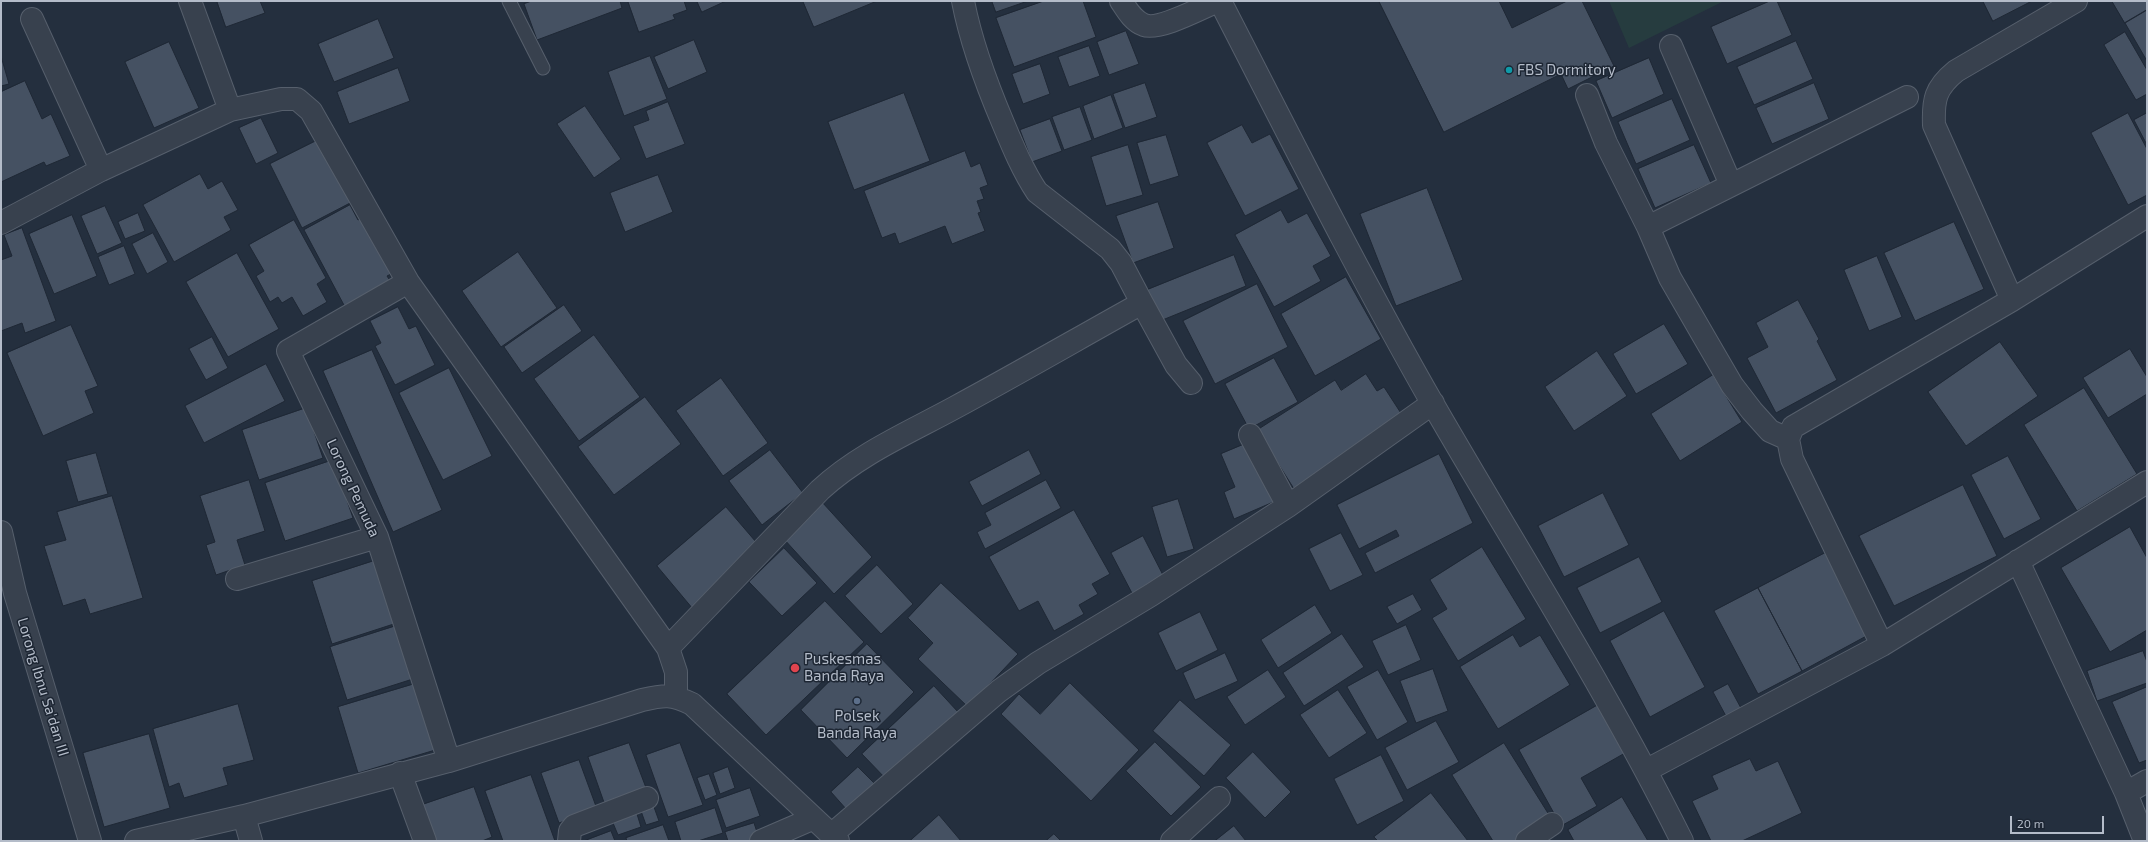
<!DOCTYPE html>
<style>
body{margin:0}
#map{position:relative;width:2148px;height:842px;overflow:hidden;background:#242f3e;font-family:"Exo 2",sans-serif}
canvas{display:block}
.frame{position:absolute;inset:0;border:2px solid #b4bcc9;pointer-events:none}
.scale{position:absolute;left:2010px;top:816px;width:94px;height:18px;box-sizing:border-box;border:2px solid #b4bcc9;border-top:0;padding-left:5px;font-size:12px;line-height:14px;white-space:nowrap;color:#b4bcc9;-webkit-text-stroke:3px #1d2633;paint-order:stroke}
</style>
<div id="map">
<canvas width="2148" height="842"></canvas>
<div class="frame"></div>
<div class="scale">20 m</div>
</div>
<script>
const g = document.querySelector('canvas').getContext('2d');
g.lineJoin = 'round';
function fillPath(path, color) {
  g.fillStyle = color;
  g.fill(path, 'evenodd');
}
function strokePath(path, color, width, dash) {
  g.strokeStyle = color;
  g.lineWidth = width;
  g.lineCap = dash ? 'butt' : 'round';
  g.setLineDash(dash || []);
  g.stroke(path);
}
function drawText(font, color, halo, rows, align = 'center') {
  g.font = font + ' "Exo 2",sans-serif';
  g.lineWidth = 3;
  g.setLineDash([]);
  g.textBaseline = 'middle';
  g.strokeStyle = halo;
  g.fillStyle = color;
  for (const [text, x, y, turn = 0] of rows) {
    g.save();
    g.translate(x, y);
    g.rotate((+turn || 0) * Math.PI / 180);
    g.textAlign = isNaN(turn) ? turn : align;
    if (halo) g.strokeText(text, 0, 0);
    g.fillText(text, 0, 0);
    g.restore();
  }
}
fillPath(new Path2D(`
 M1609,1h115l-95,47z`), '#263c3f');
const building = new Path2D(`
 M217,1h43l5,12 -39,14z
 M532,1h88l2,7 -85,32 -13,-36z
 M628,1h56l3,9 -14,5 2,4 -36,13z
 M697,1h29l-24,11z
 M803,1h74l-63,26z
 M992,1h36l-32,11z
 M1044,1h39l13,36 -82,30 -18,-49z
 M1379,1h120l13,27 55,-27h15l32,65 -46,23 -7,-15 -117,58z
 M1770,1h7l15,34 -65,29 -16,-37z
 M1983,1h49l-39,20z
 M2112,1h35v9l-22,13z
 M2147,10v51l-22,-38z
 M378,19l16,39 -60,24 -16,-38z
 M1126,31l13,33 -30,11 -12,-33z
 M2125,32l22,38v24l-11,6 -32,-55z
 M694,40l13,32 -39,17 -14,-32z
 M1796,41l17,38 -59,26 -17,-38z
 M169,42l30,66 -45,20 -29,-66z
 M1089,46l11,30 -31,11 -11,-30z
 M1,56l8,28 -8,2z
 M650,56l17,43 -43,17 -16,-44z
 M1649,58l15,36 -52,24 -16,-37z
 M1040,64l10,30 -27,10 -11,-30z
 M398,68l12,33 -61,23 -12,-32z
 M25,81l17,38 9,-5 19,42 -24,10 -2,-4 -43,20v-90z
 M1145,83l12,34 -32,11 -12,-34z
 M1814,83l15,36 -57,25 -16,-36z
 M904,93l26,68 -76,29 -26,-68z
 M1111,95l12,33 -29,11 -11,-33z
 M1672,99l18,41 -54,24 -18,-42z
 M668,102l17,42 -39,15 -13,-33 16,-6 -3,-9z
 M585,106l36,53 -27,19 -37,-54z
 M1080,107l12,33 -28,10 -12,-33z
 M2128,113l19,36v46l-19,10 -37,-72z
 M2147,113v32l-13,-25z
 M261,118l17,35 -22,11 -17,-36z
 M1050,119l12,32 -30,11 -12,-32z
 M1242,125l10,18 18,-9 29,55 -54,27 -38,-73z
 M1166,135l13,41 -29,9 -13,-42z
 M320,139l32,63 -50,26 -32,-64z
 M1128,145l15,50 -37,11 -15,-49z
 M1694,145l17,38 -56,25 -17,-39z
 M965,151l6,16 9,-4 8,22 -8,3 4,11 -7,2 4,11 -3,1 7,18 -33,13 -7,-18 -46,18 -4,-11 -13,5 -18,-47z
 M200,174l8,15 14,-8 16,29 -14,7 7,13 -57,32 -31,-57z
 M658,175l15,37 -48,20 -15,-39z
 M1427,188l36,92 -67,26 -36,-92z
 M1158,202l16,46 -41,15 -17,-47z
 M350,205l8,15 8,-4 29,56 -8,4 4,6 -46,25 -41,-77z
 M105,206l17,37 -25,11 -16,-38z
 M1281,210l7,13 19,-10 24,43 -18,10 8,15 -47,26 -39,-72z
 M138,213l7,18 -20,8 -7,-17z
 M72,215l25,61 -43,18 -25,-60z
 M294,220l32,58 -9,6 10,18 -24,14 -11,-19 -10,6 -4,-6 -8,5 -14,-26 8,-5 -15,-26z
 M1954,222l30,67 -69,32 -31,-68z
 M22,228l34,93 -31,12 -3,-10 -21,8v-71l11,-4 -8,-21z
 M153,233l15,29 -21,12 -15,-30z
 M124,246l11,28 -26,11 -11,-28z
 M518,252l39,56 -56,39 -39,-56z
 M237,253l42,76 -51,28 -42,-75z
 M1234,255l12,31 -86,35 -13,-31z
 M1877,256l25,61 -33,14 -25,-61z
 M1346,277l35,62 -66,37 -34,-62z
 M1257,284l31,63 -73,37 -32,-63z
 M1798,300l21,39 -2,2 20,39 -61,33 -29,-55 21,-11 -12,-24z
 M564,305l18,26 -60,42 -18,-26z
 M398,307l11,22 7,-3 19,39 -40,20 -20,-39 6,-3 -11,-22z
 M1664,324l24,40 -52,30 -23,-40z
 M71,325l27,61 -13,5 9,22 -51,23 -36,-83z
 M594,335l46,62 -61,44 -45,-62z
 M212,337l16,31 -22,12 -17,-31z
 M2000,342l38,54 -72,50 -38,-54z
 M2130,349l17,28v17l-39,24 -25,-40z
 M372,350l70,160 -49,22 -70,-161z
 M1597,351l30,45 -53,35 -29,-44z
 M1274,358l24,44 -49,27 -24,-45z
 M266,364l19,37 -81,42 -19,-37z
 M449,368l43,88 -49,24 -44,-87z
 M1366,374l11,17 7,-4 22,34 -110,71 -39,-62 78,-50 6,10z
 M1713,375l29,47 -62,39 -29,-47z
 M721,378l47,65 -45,33 -47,-65z
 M2084,388l53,86 -60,37 -53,-86z
 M645,397l36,47 -67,51 -36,-48z
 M306,408l17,50 -64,22 -17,-50z
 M1252,441l26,59 -44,19 -10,-27 11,-5 -14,-33z
 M770,450l33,43 -41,32 -33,-44z
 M1029,450l12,24 -59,32 -13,-24z
 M96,453l12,41 -30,8 -12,-41z
 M1439,454l34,69 -98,50 -10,-20 34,-17 -3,-6 -37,19 -22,-44z
 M2008,456l33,63 -37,20 -33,-64z
 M333,460l20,58 -68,23 -20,-58z
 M249,480l16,51 -28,9 8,25 -29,10 -10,-30 9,-3 -15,-46z
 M1046,480l15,28 -76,41 -8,-17 14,-7 -6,-12z
 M1963,485l34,71 -103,50 -35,-70z
 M1603,493l26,52 -65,32 -26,-51z
 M112,496l31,102 -53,16 -5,-15 -22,7 -19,-60 22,-6 -9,-28z
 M1178,499l16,50 -27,8 -15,-50z
 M822,502l50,55 -38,37 -51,-56z
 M726,507l36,42 -69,60 -36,-43z
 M1074,510l36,64 -18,10 6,10 -19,11 5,9 -30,17 -16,-30 -19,10 -30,-54z
 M2130,527l17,31v72l-37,22 -49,-84z
 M1341,533l22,42 -33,16 -21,-42z
 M1143,536l22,43 -31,18 -23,-44z
 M1482,547l44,72 -68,42 -26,-43 15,-9 -17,-29z
 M784,548l33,35 -35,33 -33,-34z
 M1827,552l43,82 -68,37 -44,-83z
 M1639,557l23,45 -62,31 -23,-45z
 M383,558l20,63 -71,23 -20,-63z
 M877,565l36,39 -32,30 -36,-38z
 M941,583l77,71 -50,53 -50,-48 15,-16 -25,-25z
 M1758,588l44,83 -44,23 -44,-83z
 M1413,594l9,16 -25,14 -10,-17z
 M825,601l39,41 -98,93 -39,-41z
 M1315,605l17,28 -54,35 -17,-28z
 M1664,611l41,76 -55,30 -40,-76z
 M1200,612l18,38 -42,21 -18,-38z
 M399,625l17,53 -69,22 -17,-53z
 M1406,625l15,35 -33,15 -16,-34z
 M1342,634l22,33 -60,39 -21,-33z
 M1513,635l7,12 20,-12 30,50 -72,44 -38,-62z
 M867,644l47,48 -67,66 -46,-48z
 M2143,651l4,11v21l-50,18 -10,-30z
 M1225,653l13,28 -43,19 -12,-27z
 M1433,669l15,42 -32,12 -16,-42z
 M1268,670l18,27 -41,28 -18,-28z
 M1378,670l30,52 -31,18 -30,-53z
 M421,682l21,66 -84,25 -20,-66z
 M1070,683l69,67 -48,51 -90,-87 18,-20 21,20z
 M1728,684l14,26 -15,8 -14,-26z
 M934,686l24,26 -71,68 -25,-26z
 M2147,687v73l-8,3 -27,-61z
 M1338,690l29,43 -38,25 -29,-43z
 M1180,700l51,45 -27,31 -51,-45z
 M238,704l16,56 -31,8 5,17 -44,13 -5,-15 -10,4 -16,-58z
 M1598,705l27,48 -44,25 16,28 -36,20 -42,-76z
 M1436,721l23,41 -52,28 -22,-42z
 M149,734l21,74 -66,19 -21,-74z
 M1155,742l46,45 -30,29 -45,-45z
 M629,743l19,50 -42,15 -18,-51z
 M680,743l23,62 -35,12 -22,-62z
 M1504,743l47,75 -37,23h-21l-41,-66z
 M1253,752l38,40 -26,26 -39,-40z
 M1381,755l23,46 -47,24 -23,-46z
 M1750,759l6,12 22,-10 24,52 -60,28h-31l-19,-40 26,-12 -6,-13z
 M579,760l18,49 -38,14 -18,-50z
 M728,767l7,21 -15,6 -7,-21z
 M858,767l17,17 -28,26 -16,-18z
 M709,774l8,21 -12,5 -8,-22z
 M531,775l24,66h-52l-18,-50z
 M474,787l18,50 -10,4h-54l-12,-34z
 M750,788l10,28 -34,12 -10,-28z
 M1431,793l37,48h-90l-4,-4z
 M1622,797l26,44h-74l-6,-11z
 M654,807l5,14 -13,4 -5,-14z
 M715,808l8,25 -25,8h-17l-6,-19z
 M637,814l4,13 -23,8 -5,-12z
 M939,815l22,26h-51z
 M754,823l5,15 -7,3h-24l-3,-9z
 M663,825l6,16h-42l-1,-3z
 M1234,826l12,15h-31z
 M611,831l4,10h-31z
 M1054,834l7,7h-15z`);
fillPath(building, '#455162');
strokePath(building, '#1f2835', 1);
const lane = new Path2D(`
 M509,1l34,67`);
const street = new Path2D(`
 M190,1l40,109 51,-11h16l14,12 97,171 260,366 8,24v24
 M1121,1c6,9 12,20 23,24 15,6 59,-18 74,-24
 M1220,1c70,136 138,272 214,405 83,144 174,286 248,435
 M32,19l69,151
 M1671,46l60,139
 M1587,95l19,48 42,84 22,51 37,64 25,43 20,26 18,20 18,8
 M1,223l100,-53 129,-60
 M1648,227l259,-130
 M408,282l-120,69 89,186 72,224
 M2012,300l-78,-175c-1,-25 1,-37 22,-54l120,-70
 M1142,303l34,62 15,18
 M1250,435l38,71 145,-103
 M1,532l14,61 75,248
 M2018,561l108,232 19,48
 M237,579l140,-42
 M1882,645l-90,-186 -4,-20 5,-12 219,-127 135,-84
 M668,648l152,-158c39,-36 88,-57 134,-82 63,-34 125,-70 188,-105l-21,-40 -11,-14 -73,-57c-14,-21 -24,-45 -34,-69 -17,-40 -32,-80 -40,-122
 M1647,770l235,-125 265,-163
 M400,773l25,68
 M2126,793l21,-12
 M244,816l7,25
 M831,835l168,-144 39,-28 113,-68 137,-89
 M136,841l108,-25 205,-55 193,-61c23,-5 29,-6 50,4l146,137
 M569,841l1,-10 4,-5 73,-28
 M761,841l51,-22
 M1172,841l47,-43
 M1527,841l25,-17`);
strokePath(lane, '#565f6c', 15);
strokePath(street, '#565f6c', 24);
strokePath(lane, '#38414e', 13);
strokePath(street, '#38414e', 22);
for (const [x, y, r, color] of [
 [1509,70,4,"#0f9aa8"],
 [795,668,5,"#e0444e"],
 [857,701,4,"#5c6f8a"]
]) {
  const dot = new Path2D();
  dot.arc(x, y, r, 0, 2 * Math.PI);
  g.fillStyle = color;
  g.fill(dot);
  strokePath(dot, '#1d2633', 1.5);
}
drawText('15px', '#b4bcc9', '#1d2633', [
 ["FBS Dormitory",1517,70],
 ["Puskesmas",804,659],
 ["Banda Raya",804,676],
 ["Polsek",857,716,"center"],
 ["Banda Raya",857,733,"center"]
], 'left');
drawText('15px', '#b4bcc9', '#1d2633', [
 ["Lorong Pemuda",353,488,65],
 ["Lorong Ibnu Sa'dan III",43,687,73]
]);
</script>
